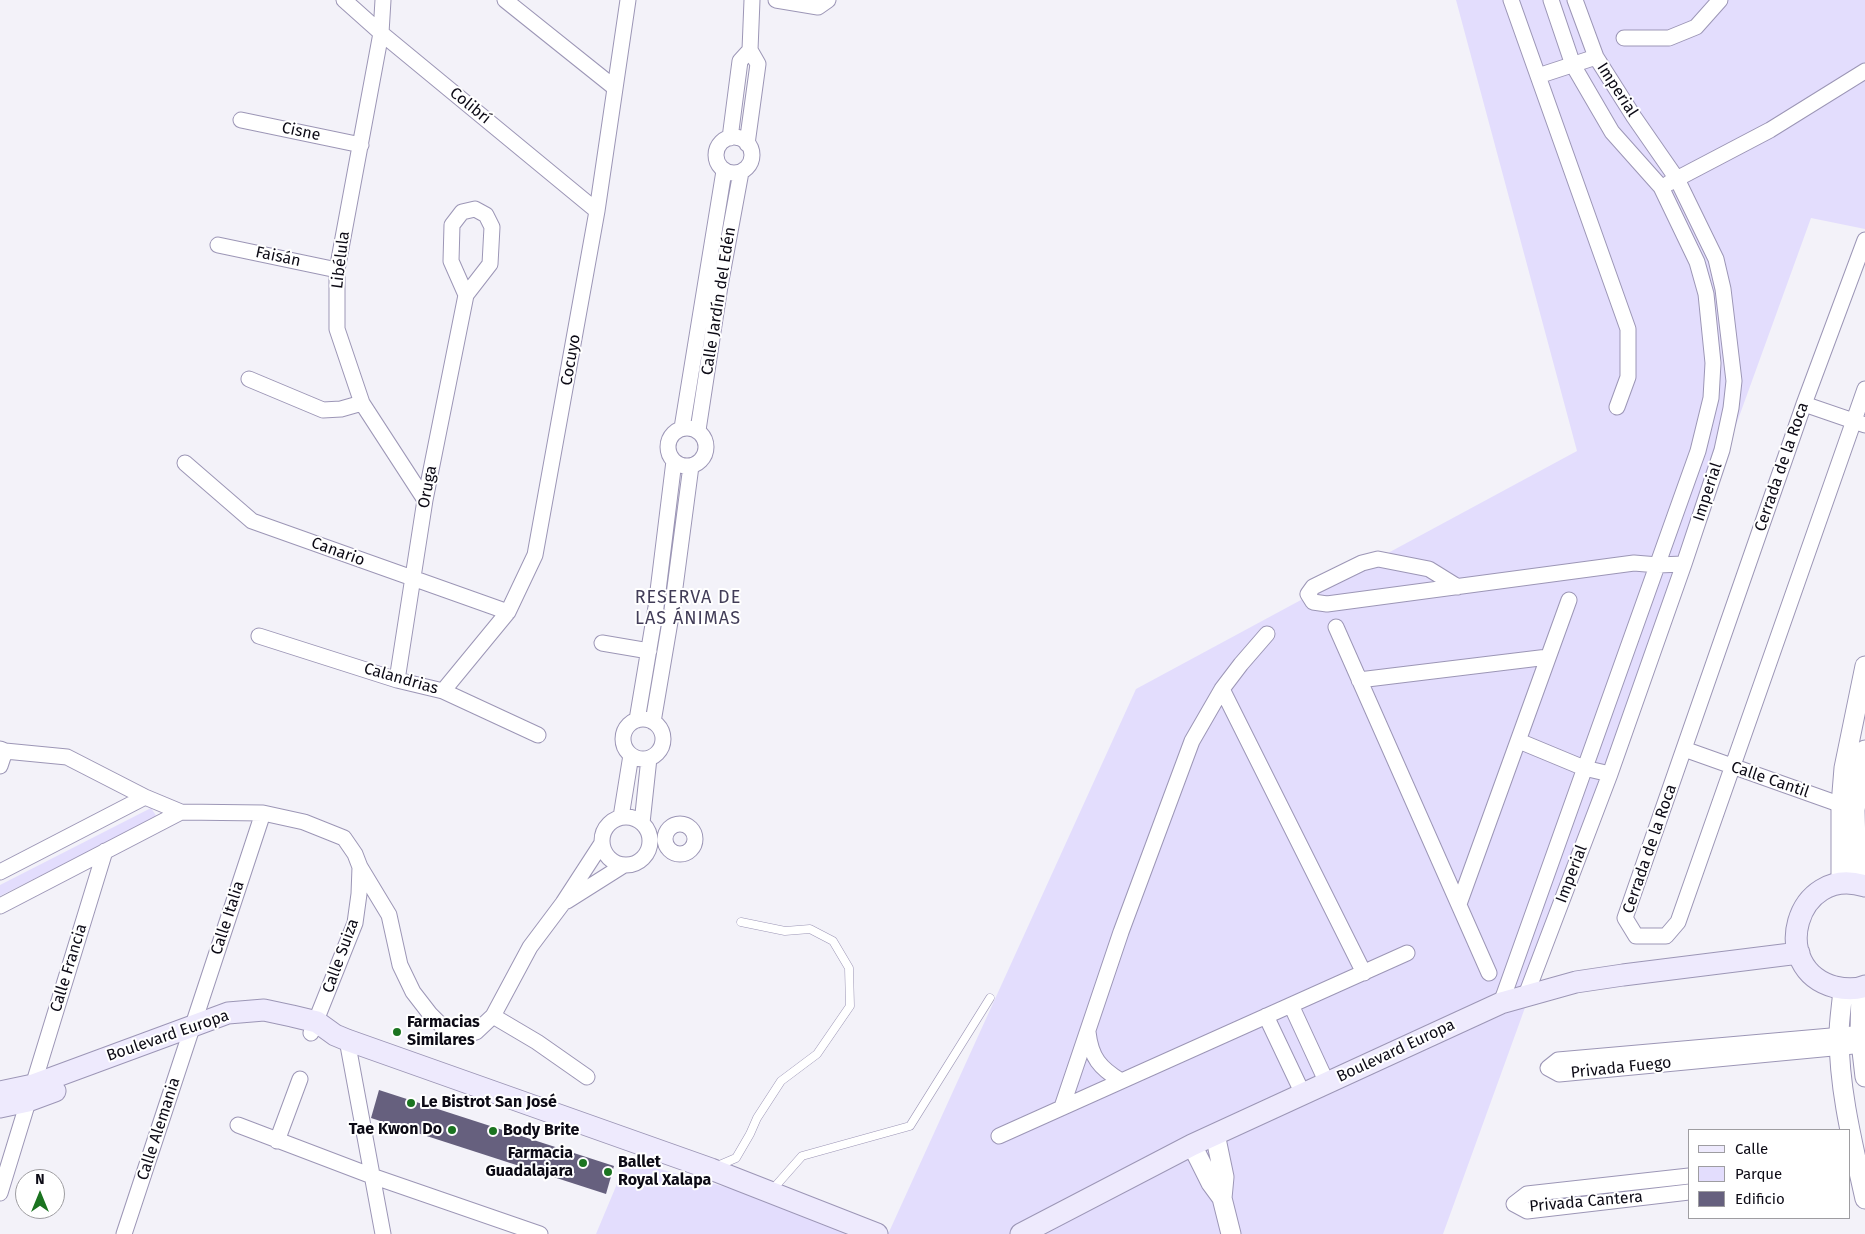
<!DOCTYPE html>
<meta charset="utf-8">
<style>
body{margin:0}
#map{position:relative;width:1865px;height:1234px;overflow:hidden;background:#f3f2f9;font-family:"Fira Sans",sans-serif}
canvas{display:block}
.legend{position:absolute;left:1688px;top:1129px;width:162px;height:90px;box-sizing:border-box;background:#fff;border:1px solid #9e9da1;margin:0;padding:6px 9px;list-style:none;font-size:15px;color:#0c0a15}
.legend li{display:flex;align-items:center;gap:10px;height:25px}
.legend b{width:25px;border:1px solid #9e9da1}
.north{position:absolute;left:15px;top:1169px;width:50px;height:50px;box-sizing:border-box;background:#fff;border:1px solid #9e9da1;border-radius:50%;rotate:0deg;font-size:14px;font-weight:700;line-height:20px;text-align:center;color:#0c0a15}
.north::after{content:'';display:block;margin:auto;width:18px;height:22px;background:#1b7420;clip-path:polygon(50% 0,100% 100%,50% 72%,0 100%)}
</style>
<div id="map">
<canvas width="1865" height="1234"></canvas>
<ul class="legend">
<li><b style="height:6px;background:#eeeafd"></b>Calle</li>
<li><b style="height:14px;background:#e3ddfd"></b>Parque</li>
<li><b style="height:14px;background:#66607e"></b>Edificio</li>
</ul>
<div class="north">N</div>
</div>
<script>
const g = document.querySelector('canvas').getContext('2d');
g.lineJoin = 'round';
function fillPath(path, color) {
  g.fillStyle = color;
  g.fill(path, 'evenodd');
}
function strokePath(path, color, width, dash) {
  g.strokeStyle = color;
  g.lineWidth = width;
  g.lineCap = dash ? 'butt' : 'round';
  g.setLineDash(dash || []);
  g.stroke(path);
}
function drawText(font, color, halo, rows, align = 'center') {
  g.font = font + ' "Fira Sans",sans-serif';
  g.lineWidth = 4;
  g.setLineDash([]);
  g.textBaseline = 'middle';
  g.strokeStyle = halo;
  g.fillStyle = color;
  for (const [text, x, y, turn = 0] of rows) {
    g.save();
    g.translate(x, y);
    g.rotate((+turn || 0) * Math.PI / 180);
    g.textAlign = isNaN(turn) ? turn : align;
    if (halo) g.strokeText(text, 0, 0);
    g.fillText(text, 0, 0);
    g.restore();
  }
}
fillPath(new Path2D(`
 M1456,0h409v229l-54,-11 -368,1016h-847l31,-74 262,72 247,-543 441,-238z
 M151,808l6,9 -157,79v-11z`), '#e3ddfd');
fillPath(new Path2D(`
 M379,1090l235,76 -8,28 -235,-76z`), '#66607e');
const service = new Path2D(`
 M715,1167l21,-9 14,-24 7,-16 24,-37 36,-27 33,-48 -1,-38 -16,-27 -23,-12 -25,2 -44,-9
 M772,1190l30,-34 108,-30 80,-128`);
const minor = new Path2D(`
 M344,0l37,33 216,178
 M383,0l-2,33 -44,237v59l25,74 63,97
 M505,0l110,88
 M776,0l42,7 10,-7
 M1511,0l117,329v48l-11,30
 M1624,38h45l27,-11 24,-27
 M1538,76l58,-19
 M241,120l120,25
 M716 155a18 18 0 1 1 36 0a18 18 0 1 1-36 0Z
 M730,138l10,-77 10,-11
 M747,144l11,-80 -8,-14 2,-50
 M1669,183l101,-53 95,-59
 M1865,240l-61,164 -179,514 11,18h30l12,-14 187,-533
 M218,245l119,25
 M249,379l74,31 18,-1 21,-6
 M1804,404l61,21
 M668 447a19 19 0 1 1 38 0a19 19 0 1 1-38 0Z
 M682,428l42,-257
 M698,430l22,-144 21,-114
 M185,463l67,58 256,91
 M1458,587l-29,-18 -51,-10 -16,4 -49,24 -5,7 5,8 14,2 307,-41 24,2 26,-1
 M1336,627l153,346
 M259,636l138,44 46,11 95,44
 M602,643l47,8
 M397,680l28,-180 41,-205 24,-31 2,-37 -6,-12 -11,-6 -13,3 -10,13 -1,36 15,34
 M1359,680l189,-23
 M1222,689l142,284
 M443,691l65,-79 27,-57 62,-344 31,-211
 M623 739a20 20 0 1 1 40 0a20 20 0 1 1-40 0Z
 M637,720l19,-113 18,-146
 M653,722l19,-112 19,-144
 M1519,741l65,27 26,6
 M0,749l5,2 62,6 78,40 36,15 82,1 41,9 40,16 11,16 5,13 -1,27 -4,29 -44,110
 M1684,749l166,59
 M0,766l5,-15
 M602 841a24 24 0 1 1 48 0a24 24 0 1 1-48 0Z
 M621,817l10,-62
 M642,823l7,-65
 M665 839a15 15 0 1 1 30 0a15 15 0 1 1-30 0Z
 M360,867l29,48 11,50 13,27 17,22 12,12 13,8 12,1 9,-3 17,-16 37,-69 33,-44 39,-60
 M0,872l145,-75
 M567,901l57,-36
 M1459,904l110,-304
 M0,906l181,-94
 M1526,995l84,-221 74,-210 38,-114 9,-42 3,-27 -11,-92 -7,-30 -39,-80 -43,-62 -38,-60 -21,-57
 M1501,1003l197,-552 13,-53 2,-35 -7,-69 -9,-32 -36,-75 -49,-55 -39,-67 -22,-65
 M1291,1005l36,78
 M493,1016l44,26 50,35
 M1266,1016l37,78
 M1088,1032c3,26 12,36 33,49
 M1865,1033l-307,27 -10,8 11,6 306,-29
 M347,1040l36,194
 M1062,1107l59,-175 71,-191 30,-52 19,-25 26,-30
 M238,1125l134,51 168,58
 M999,1136l408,-183
 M277,1141l23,-62
 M1689,1176l-162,18 -13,10 13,7 162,-19
 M0,1193l105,-342
 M124,1234l139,-421`);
const tertiary = new Path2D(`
 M1841,883v-78l3,-37 21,-102
 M1857,883l-2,-73 10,-60
 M1861,988l-1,46 5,43
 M1843,989c-1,15 -4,31 -4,46 0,55 14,110 26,164
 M1215,1134l9,43 -2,21 9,36
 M1192,1145l19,38 11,15`);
const secondary = new Path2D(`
 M1865,886c-69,-22 -98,83 -30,101 9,2 21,3 30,-1
 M0,1092l33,-7 195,-72 36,-3 28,6 25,6 18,13 12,5 364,129 166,65
 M0,1107l28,-6 27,-10
 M1021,1234l171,-89 309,-142 75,-21 47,-7 176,-22`);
strokePath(service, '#9c96b6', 9);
strokePath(minor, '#9c96b6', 17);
strokePath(tertiary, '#9c96b6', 21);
strokePath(secondary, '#9c96b6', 23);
strokePath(service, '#fff', 8);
strokePath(minor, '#fff', 15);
strokePath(tertiary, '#fff', 19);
strokePath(secondary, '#eeeafd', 21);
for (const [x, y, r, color] of [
 [397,1032,5,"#1b7420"],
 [411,1103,5,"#1b7420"],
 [452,1130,5,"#1b7420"],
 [493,1131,5,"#1b7420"],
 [583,1163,5,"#1b7420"],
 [608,1172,5,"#1b7420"]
]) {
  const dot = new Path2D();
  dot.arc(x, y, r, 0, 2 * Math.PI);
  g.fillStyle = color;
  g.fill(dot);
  strokePath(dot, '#fff', 2);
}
drawText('16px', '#0c0a15', '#fff', [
 ["Imperial",1617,90,57],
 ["Colibrí",470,106,39],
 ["Cisne",301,132,12],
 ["Faisán",278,257,12],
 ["Libélula",341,260,-83],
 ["Calle Jardín del Edén",719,301,-81],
 ["Cocuyo",571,360,-80],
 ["Cerrada de la Roca",1782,467,-71],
 ["Oruga",428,487,-79],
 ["Imperial",1708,492,-72],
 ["Canario",338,552,20],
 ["Calandrias",401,679,16],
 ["Calle Cantil",1770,780,19],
 ["Cerrada de la Roca",1650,849,-71],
 ["Imperial",1572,874,-69],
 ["Calle Italia",228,918,-72],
 ["Calle Suiza",341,956,-70],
 ["Calle Francia",69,968,-73],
 ["Boulevard Europa",168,1036,-19],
 ["Boulevard Europa",1396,1051,-25],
 ["Privada Fuego",1621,1068,-6],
 ["Calle Alemania",159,1129,-72],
 ["Privada Cantera",1586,1202,-5]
]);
drawText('bold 16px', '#0c0a15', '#fff', [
 ["Farmacias",407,1023],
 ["Similares",407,1041],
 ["Le Bistrot San José",421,1103],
 ["Tae Kwon Do",442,1130,"right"],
 ["Body Brite",503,1131],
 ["Farmacia",573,1154,"right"],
 ["Guadalajara",573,1172,"right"],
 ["Ballet",618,1163],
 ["Royal Xalapa",618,1181]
], 'left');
g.letterSpacing = '1px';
drawText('18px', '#423d58', '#fff', [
 ["RESERVA DE",688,598],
 ["LAS ÁNIMAS",688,619]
]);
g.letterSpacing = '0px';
</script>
